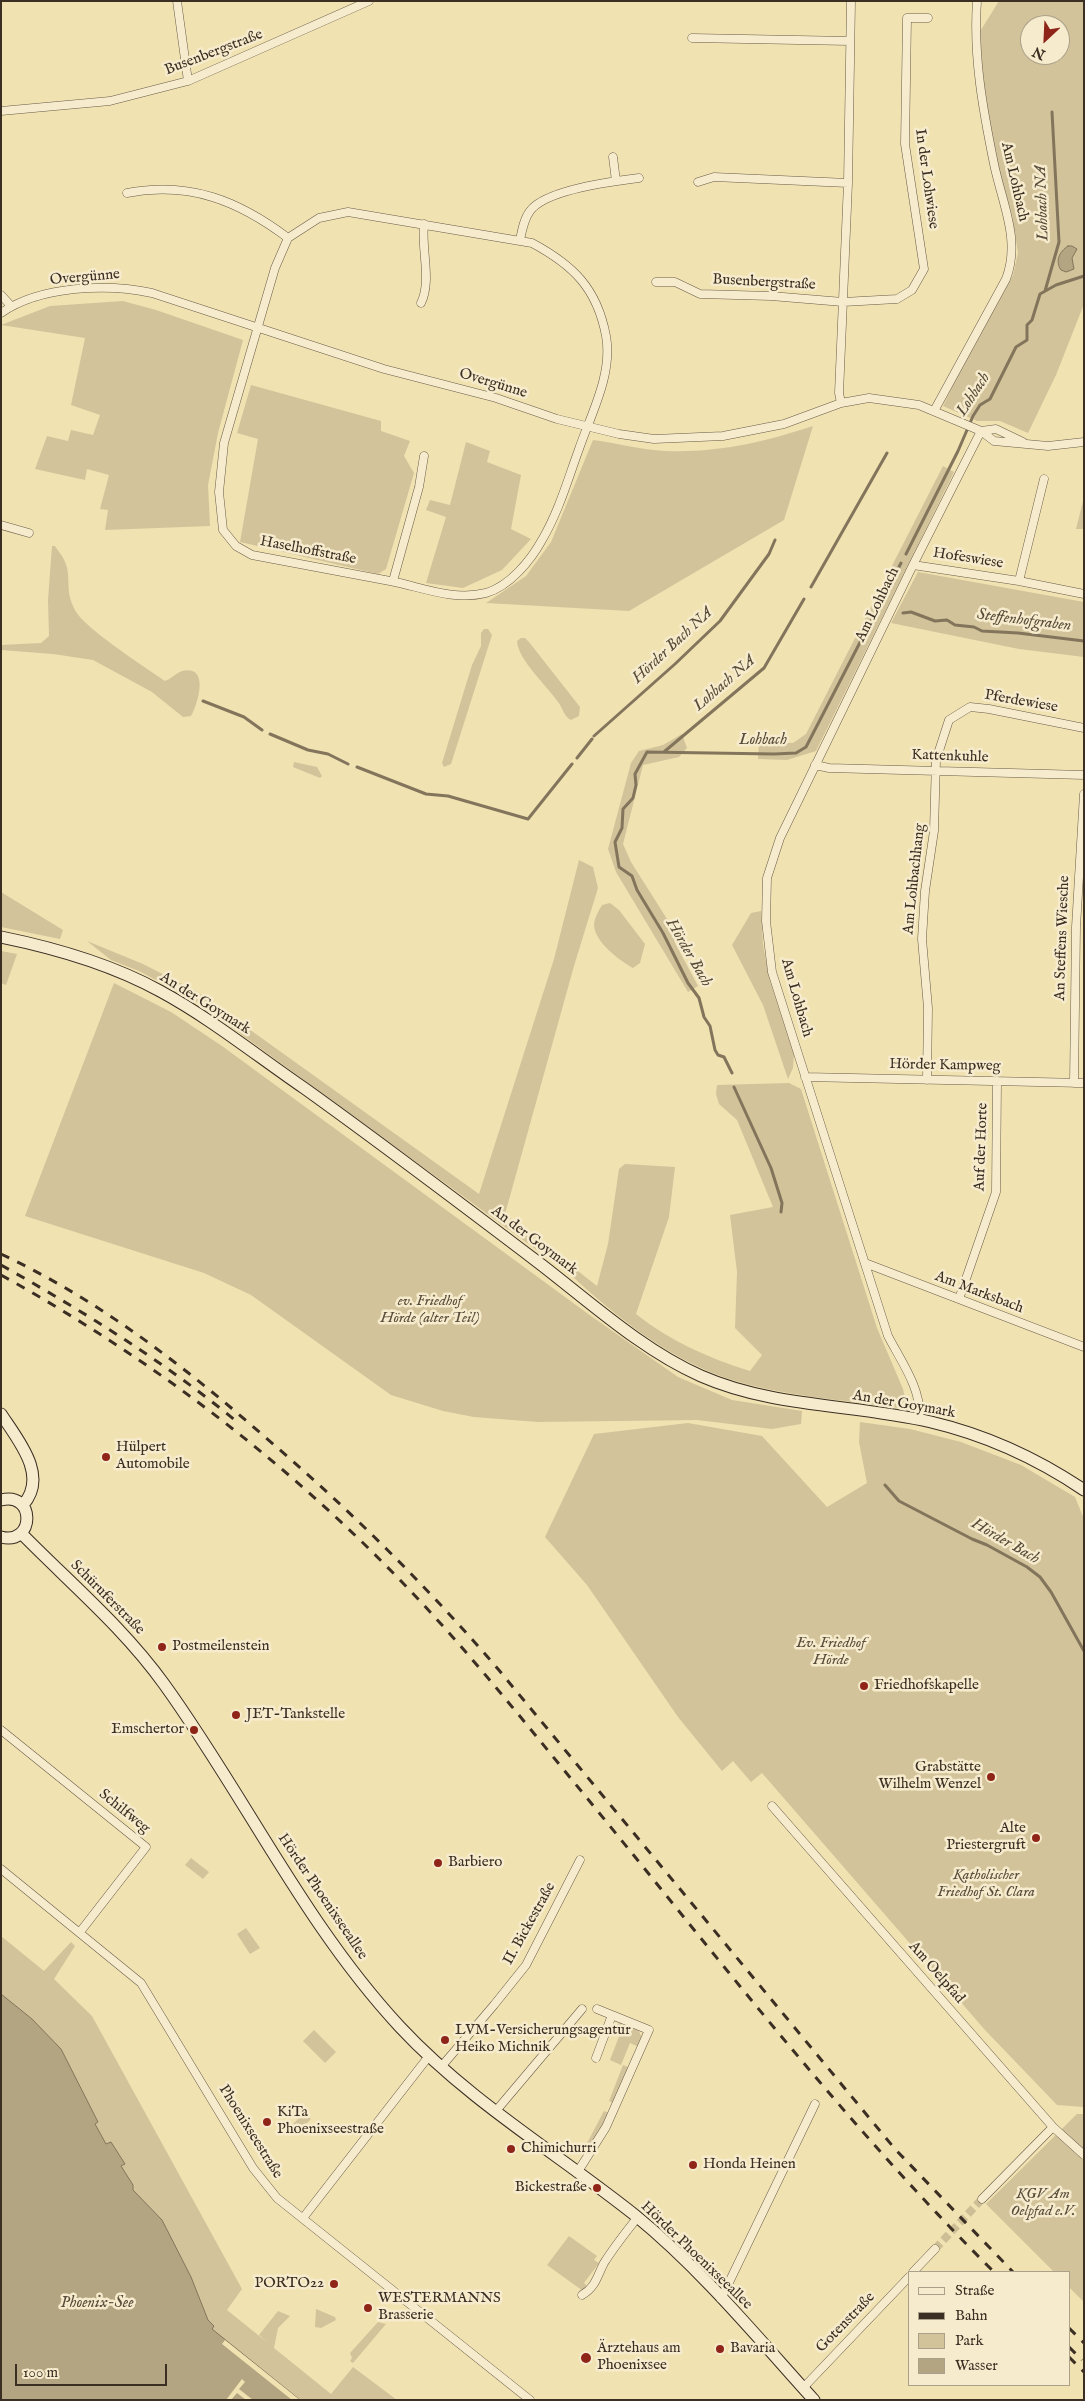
<!DOCTYPE html>
<meta charset="utf-8">
<style>
body{margin:0}
#map{position:relative;width:1085px;height:2401px;overflow:hidden;background:#f1e2b2;font-family:"IM FELL English",serif}
canvas{display:block}
.frame{position:absolute;inset:0;border:2px solid #3b2e23;pointer-events:none}
.legend{position:absolute;left:908px;top:2271px;width:162px;height:115px;box-sizing:border-box;background:#f6eccd;border:1px solid #aba089;margin:0;padding:6px 9px;list-style:none;font-size:15px;color:#3b2e23}
.legend li{display:flex;align-items:center;gap:10px;height:25px}
.legend b{width:25px;border:1px solid #aba089}
.north{position:absolute;left:1020px;top:15px;width:50px;height:50px;box-sizing:border-box;background:#f6eccd;border:1px solid #aba089;border-radius:50%;rotate:205deg;font-size:14px;font-weight:700;line-height:20px;text-align:center;color:#3b2e23}
.north::after{content:'';display:block;margin:auto;width:18px;height:22px;background:#8f2418;clip-path:polygon(50% 0,100% 100%,50% 72%,0 100%)}
.scale{position:absolute;left:15px;top:2364px;width:152px;height:22px;box-sizing:border-box;border:2px solid #3b2e23;border-top:0;padding-left:6px;font-size:15px;line-height:18px;white-space:nowrap;color:#3b2e23;-webkit-text-stroke:4px #f6eccd;paint-order:stroke}
</style>
<div id="map">
<canvas width="1085" height="2401"></canvas>
<div class="frame"></div>
<ul class="legend">
<li><b style="height:6px;background:#f6eccd"></b>Straße</li>
<li><b style="height:6px;background:#3b2e23"></b>Bahn</li>
<li><b style="height:14px;background:#d2c39a"></b>Park</li>
<li><b style="height:14px;background:#b3a581"></b>Wasser</li>
</ul>
<div class="north">N</div>
<div class="scale">100 m</div>
</div>
<script>
const g = document.querySelector('canvas').getContext('2d');
g.lineJoin = 'round';
function fillPath(path, color) {
  g.fillStyle = color;
  g.fill(path, 'evenodd');
}
function strokePath(path, color, width, dash) {
  g.strokeStyle = color;
  g.lineWidth = width;
  g.lineCap = dash ? 'butt' : 'round';
  g.setLineDash(dash || []);
  g.stroke(path);
}
function drawText(font, color, halo, rows, align = 'center') {
  g.font = font + ' "IM FELL English",serif';
  g.lineWidth = 5;
  g.setLineDash([]);
  g.textBaseline = 'middle';
  g.strokeStyle = halo;
  g.fillStyle = color;
  for (const [text, x, y, turn = 0] of rows) {
    g.save();
    g.translate(x, y);
    g.rotate((+turn || 0) * Math.PI / 180);
    g.textAlign = isNaN(turn) ? turn : align;
    if (halo) g.strokeText(text, 0, 0);
    g.fillText(text, 0, 0);
    g.restore();
  }
}
fillPath(new Path2D(`
 M999,1h85v303l-28,71 -28,58 -28,-12h-23l-34,-15 23,-48 47,-83 5,-22 -6,-38 -14,-48 -13,-72 -6,-62zM1030,25h30v30h-30z
 M123,301l33,9 87,30 -25,93 -10,52 2,41 -105,4 3,-20 -8,-1 9,-34 -22,-6 -2,11 -50,-11 12,-33 21,5 3,-11 22,5 7,-20 -29,-10 14,-67 -84,-13 49,-19z
 M251,385l130,36v10l29,10 -6,15 10,17 -28,96 -8,5 -138,-32 18,-103 -21,-6z
 M813,426l-29,94 -155,91 -143,-8 40,-27 25,-34 42,-102c23,3 48,10 72,11 53,2 99,-9 148,-25z
 M466,442l24,9 -3,11 34,13 -10,54 20,10 -29,31 -39,18 -37,-5 20,-66 -20,-7 4,-10 20,5z
 M943,466l11,6 -138,279 -29,9 -29,-1 1,-17 34,1 13,-9z
 M1084,497v32h-8z
 M52,546h3c3,5 8,10 10,16 7,16 -1,28 10,48 9,18 70,57 90,71 6,-2 11,-8 17,-10 28,-7 16,33 9,45l-8,1 -31,-25 -59,-32 -40,-6 -52,-4v-5l40,-2 8,-7 -1,-36z
 M918,572l166,30v55l-65,-8 -128,-26z
 M484,629h4l4,6 -41,129 -7,3 -2,-4 30,-98 9,-19v-13z
 M521,638h4l4,4 51,65 -1,9 -8,4c-7,-3 -8,-12 -13,-18 -10,-15 -40,-42 -41,-61z
 M682,734l5,14 -8,9 -36,8 -20,79 8,18 43,68 1,13 23,43 -10,6 -72,-120 -8,-23 23,-86 8,-12 24,-6z
 M294,762l23,5 5,9 -2,2 -27,-11z
 M579,860l14,7 5,21 -24,78 -69,248 92,72 11,-42 11,-75 6,-5 50,3 -6,50 -33,97c34,27 72,44 114,57l12,-16 -27,-27 2,-56 -7,-57 43,-8 -36,-87 -18,-16 -3,-10 1,-9 72,-2 12,6 76,239 26,61 3,13 -7,6c-57,-8 -118,-12 -173,-30 -58,-20 -111,-62 -155,-103l-374,-273 -58,-31 -28,-11 -24,-19 56,23 53,27 283,203 75,-235z
 M1,892l62,38 -3,9 -59,-12z
 M610,903l9,7 26,34 -5,19 -7,5c-14,-8 -39,-26 -39,-44 1,-7 5,-14 8,-19z
 M761,911l2,34 7,36 24,73 -1,14 -5,11 -25,-74 -31,-60 19,-32z
 M1,951l16,3 -11,31 -5,-2z
 M114,983l57,29 51,34 369,270 87,61 54,23 70,11 -1,13 -29,5 -75,-9 -159,2 -64,-5 -31,-6 -52,-16 -140,-100 -47,-22 -179,-57z
 M860,1422l50,7 51,13 60,23 54,32 9,22v588l-27,-2 -72,-75 -223,-257 -11,9 -18,-21 -11,10 -44,-54 -91,-132 -42,-48 49,-103 94,-11 74,13 65,71 40,-24 -8,-41z
 M191,1858l18,14 -6,7 -18,-14z
 M246,1928l14,20 -10,6 -13,-20z
 M1,1936l43,35 27,-29 4,4 -21,33 38,37 150,273 -15,21 41,33 -9,-8 19,-24 12,5 -12,12 -4,20 57,46 22,-27 44,33h-396z
 M621,2022l18,9 3,7 -3,9 -9,-4 -9,22 -11,-5 10,-26 -7,-3 3,-6z
 M314,2030l22,22 -11,11 -22,-22z
 M623,2065l5,2 -15,36 -4,-2z
 M604,2111l5,2 -20,35 -3,-3z
 M304,2113l7,6 -14,14 -7,-6z
 M1077,2114h7v188l-15,-15v-15h-15l-68,-68z
 M569,2236l28,20 -3,4 5,3 -15,20 3,3 -4,5 -36,-26z
 M316,2309l19,8 1,3 -15,8 -6,-1z
 M378,2322l8,2 -33,39 -3,-2 2,-3 -2,-5z`), '#d2c39a');
const water = new Path2D(`
 M1068,246h4l5,3 -5,9 2,11 -8,3 -5,-2c-6,-9 -2,-18 7,-24z
 M1,1994l31,25 29,30 37,73 -3,2 11,20 5,-2 14,22 -4,2 12,19v5l29,30 29,57 17,43 6,6 -2,3 88,71h-299z`);
fillPath(water, '#b3a581');
strokePath(water, '#83755b', 1);
fillPath(new Path2D(`
 M225,2340l75,60h-8l-70,-56z
 M242,2379l3,3 -6,7 14,11h-7l-9,-7 -6,7h-5z`), '#f1e2b2');
strokePath(new Path2D(`
 M1045,291l14,-49 -7,-130
 M906,554l52,-103 15,-35 7,-11 10,-6 26,-52 11,-7v-15l5,-5 8,-26 16,-9 28,-9
 M811,587l76,-134
 M903,613l8,-1 24,9 12,-1 8,5 19,2 8,4 36,2 66,8
 M203,701l41,16 18,13
 M270,734l38,16 20,4 20,10
 M594,736l81,-72 45,-43 49,-67 6,-14
 M665,751l99,-83 40,-69
 M577,758l15,-19
 M357,767l69,27 22,2 80,23 44,-55
 M732,1073l-8,-16 -6,-2 -3,-5 -5,-24 -6,-9 -5,-19 -11,-15 -25,-50 -26,-43 -5,-14 -13,-9 -4,-25 7,-14 1,-19 10,-11 3,-13 -1,-11 12,-22 127,2 22,-1 10,-6 95,-184
 M734,1087l37,81 11,35 -1,9
 M885,1485l14,16 73,38 15,6 40,22 13,10 11,15 33,59`), '#83755b', 3);
strokePath(new Path2D(`
 M935,2249l47,-50`), '#cdbe95', 8, [8, 4]);
const street = new Path2D(`
 M177,1l11,80
 M692,38l158,3
 M1,111l109,-10 78,-20 181,-80
 M613,157l3,24
 M698,182l16,-5 134,6
 M127,193c63,-12 112,8 161,45
 M348,212l184,31c41,22 65,45 74,93 7,38 -15,78 -27,113 -11,30 -20,62 -37,91 -11,20 -32,46 -56,53 -34,8 -64,-6 -96,-12 -46,-9 -92,-17 -138,-26l-16,-9 -13,-16 -4,-38 5,-49 51,-175 13,-30 31,-20z
 M520,240c2,-10 4,-21 10,-29 15,-21 84,-30 109,-33
 M656,282h19l25,12 71,2 72,6 54,-3 15,-9 12,-21 -19,-125 2,-126h21
 M1,295l10,11
 M421,303c11,-22 0,-54 3,-79
 M1,313c39,-27 106,-30 151,-20l232,76 112,29 61,21 62,15 35,5 69,-3 61,-12 57,-21 28,-5 50,7 62,26 13,10 54,5 36,-4
 M841,403l-2,-10 9,-210 3,-182
 M934,411l72,-132c15,-39 -4,-76 -12,-115 -11,-54 -21,-108 -17,-163
 M981,431l15,-2 27,13
 M1,525l28,8
 M913,565l106,16 65,13
 M393,581l26,-94 5,-31
 M1019,581l25,-102
 M815,765l14,3 255,7
 M805,1077l279,6
 M927,1080l1,-72 -6,-69 3,-48 9,-60 2,-71 13,-40 21,-13 19,2 95,19
 M1074,1083l2,-156 8,-133
 M865,1263l219,84
 M959,1299l37,-107 1,-111
 M919,1420c4,-29 -18,-59 -31,-84l-116,-364 -6,-51 1,-43 13,-40 133,-273 68,-134
 M1,1730l145,117 -66,85
 M772,1806l281,321 31,28
 M1,1869l140,114 112,185 24,30 253,202
 M596,2058l16,-43
 M441,2067l53,-62 32,-40 54,-105
 M495,2112l87,-103
 M577,2173l29,-46 43,-97 -52,-21
 M982,2199l71,-72
 M303,2218l126,-162
 M913,2272l22,-23
 M582,2295c14,-8 15,-19 22,-32 10,-16 22,-31 33,-45
 M721,2299l94,-195
 M803,2388l106,-111`);
const secondary = new Path2D(`
 M1,937c54,11 110,27 159,54 50,27 96,64 144,97 81,58 160,118 239,178 49,38 101,85 158,110 73,32 154,28 230,46 55,13 107,37 153,68
 M1,1414c17,26 48,62 22,91
 M1,1500c35,-9 34,46 0,37
 M21,1533c48,49 103,95 143,151 81,112 141,241 236,343 69,74 157,126 236,189 66,54 121,121 178,184`);
strokePath(street, '#685b47', 9);
strokePath(secondary, '#3b2e23', 13);
strokePath(street, '#f6eccd', 8);
strokePath(secondary, '#f6eccd', 11);
strokePath(new Path2D(`
 M1,1254c98,46 183,112 264,183 84,72 161,148 233,232l397,480 118,123
 M1,1265c82,46 162,96 235,156
 M1,1275c148,82 282,184 400,306 59,61 113,128 167,194 139,168 271,343 426,497
 M1069,2328l15,15
 M1069,2347l13,13
 M1069,2357l15,15`), '#3b2e23', 3, [9, 9]);
for (const [x, y, r, color] of [
 [106,1457,5,"#8f2418"],
 [162,1647,5,"#8f2418"],
 [864,1686,5,"#8f2418"],
 [236,1715,5,"#8f2418"],
 [194,1730,5,"#8f2418"],
 [991,1777,5,"#8f2418"],
 [1036,1838,5,"#8f2418"],
 [438,1863,5,"#8f2418"],
 [445,2040,5,"#8f2418"],
 [267,2122,5,"#8f2418"],
 [511,2149,5,"#8f2418"],
 [693,2165,5,"#8f2418"],
 [597,2188,5,"#8f2418"],
 [334,2284,5,"#8f2418"],
 [368,2308,5,"#8f2418"],
 [720,2349,5,"#8f2418"],
 [586,2358,6,"#8f2418"]
]) {
  const dot = new Path2D();
  dot.arc(x, y, r, 0, 2 * Math.PI);
  g.fillStyle = color;
  g.fill(dot);
  strokePath(dot, '#f6eccd', 2);
}
drawText('15px', '#3b2e23', '#f6eccd', [
 ["Busenbergstraße",214,53,-21],
 ["In der Lohwiese",926,179,82],
 ["Am Lohbach",1014,182,77],
 ["Overgünne",85,278,-5],
 ["Busenbergstraße",764,283,3],
 ["Overgünne",493,384,17],
 ["Haselhoffstraße",308,551,11],
 ["Hofeswiese",968,559,9],
 ["Am Lohbach",878,605,-64],
 ["Pferdewiese",1021,702,10],
 ["Kattenkuhle",950,757,2],
 ["Am Lohbachhang",915,879,-84],
 ["An Steffens Wiesche",1063,938,-88],
 ["Am Lohbach",796,998,74],
 ["An der Goymark",205,1004,32],
 ["Hörder Kampweg",945,1066,1],
 ["Auf der Horte",982,1147,-88],
 ["An der Goymark",534,1241,37],
 ["Am Marksbach",979,1293,21],
 ["An der Goymark",904,1405,10],
 ["Schüruferstraße",107,1598,45],
 ["Schilfweg",124,1812,39],
 ["Hörder Phoenixseeallee",322,1897,56],
 ["II. Bickestraße",530,1924,-61],
 ["Am Oelpfad",936,1973,49],
 ["Phoenixseestraße",250,2132,58],
 ["Hörder Phoenixseeallee",696,2256,44],
 ["Gotenstraße",846,2323,-46]
]);
drawText('italic 15px', '#594c3b', '#f6eccd', [
 ["ev. Friedhof",430,1302],
 ["Hörde (alter Teil)",430,1319],
 ["Ev. Friedhof",831,1644],
 ["Hörde",831,1661],
 ["Katholischer",986,1876],
 ["Friedhof St. Clara",986,1893],
 ["KGV Am",1043,2195],
 ["Oelpfad e.V.",1043,2212]
]);
drawText('15px', '#3b2e23', '#f6eccd', [
 ["Hülpert",116,1448],
 ["Automobile",116,1465],
 ["Postmeilenstein",172,1647],
 ["Friedhofskapelle",874,1686],
 ["JET-Tankstelle",246,1715],
 ["Emschertor",184,1730,"right"],
 ["Grabstätte",981,1768,"right"],
 ["Wilhelm Wenzel",981,1785,"right"],
 ["Alte",1026,1829,"right"],
 ["Priestergruft",1026,1846,"right"],
 ["Barbiero",448,1863],
 ["LVM-Versicherungsagentur",455,2031],
 ["Heiko Michnik",455,2048],
 ["KiTa",277,2113],
 ["Phoenixseestraße",277,2130],
 ["Chimichurri",521,2149],
 ["Honda Heinen",703,2165],
 ["Bickestraße",587,2188,"right"],
 ["PORTO22",324,2284,"right"],
 ["WESTERMANNS",378,2299],
 ["Brasserie",378,2316],
 ["Ärztehaus am",597,2349],
 ["Phoenixsee",597,2366],
 ["Bavaria",730,2349]
], 'left');
drawText('italic 16px', '#594c3a', '#f6eccd', [
 ["Lohbach NA",1043,203,-92],
 ["Lohbach",974,395,-57],
 ["Steffenhofgraben",1024,621,7],
 ["Hörder Bach NA",673,646,-43],
 ["Lohbach NA",725,684,-41],
 ["Lohbach",763,741],
 ["Hörder Bach",688,953,60],
 ["Hörder Bach",1005,1542,30],
 ["Phoenix-See",97,2304]
]);
</script>
